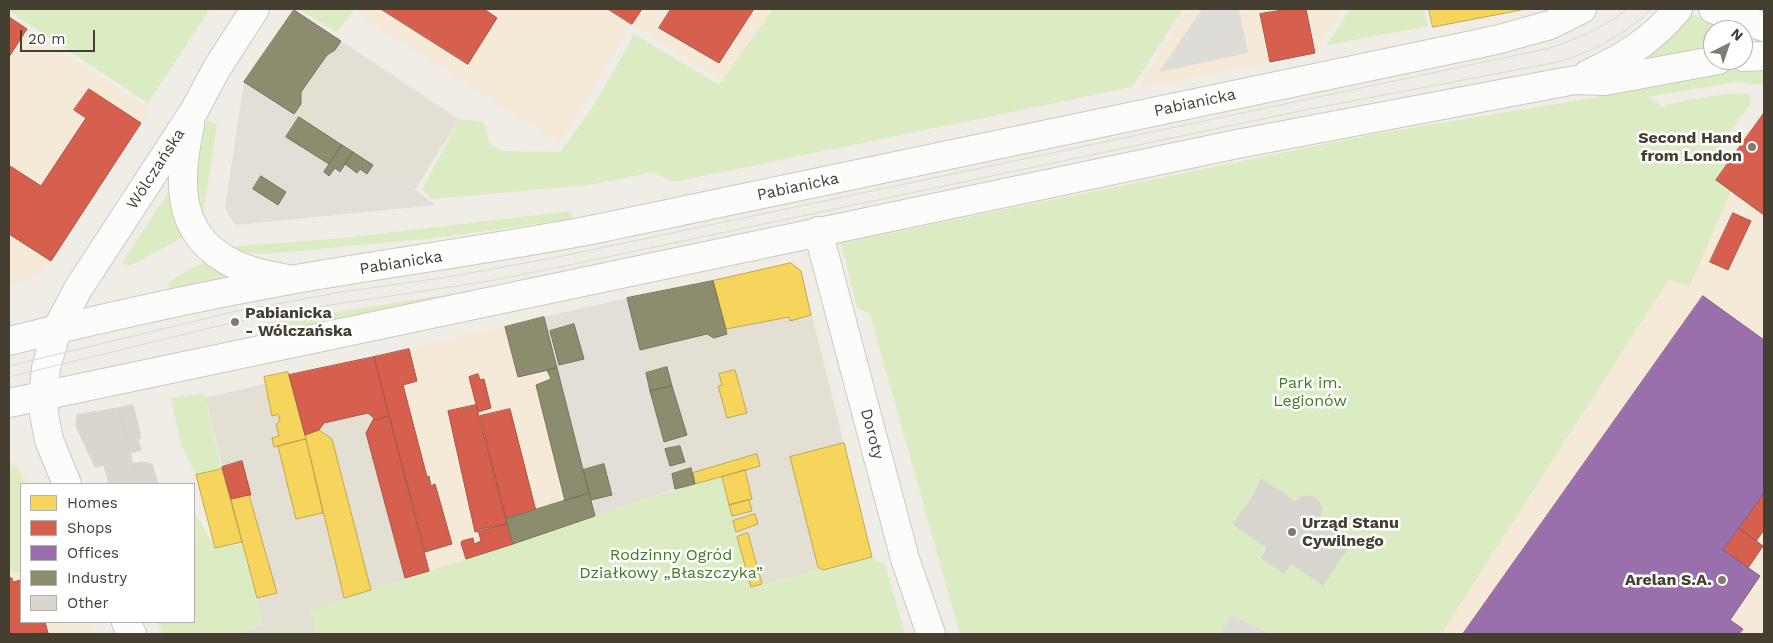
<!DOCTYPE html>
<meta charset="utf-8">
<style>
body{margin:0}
#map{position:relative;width:1773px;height:643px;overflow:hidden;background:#efede6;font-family:"Work Sans",sans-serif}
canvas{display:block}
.frame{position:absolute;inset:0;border:10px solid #453f32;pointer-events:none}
.legend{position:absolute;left:20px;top:483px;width:175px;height:140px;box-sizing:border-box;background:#fff;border:1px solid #b5b2ad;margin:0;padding:6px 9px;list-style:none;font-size:15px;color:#453f32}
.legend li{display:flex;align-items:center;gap:10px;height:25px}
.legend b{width:25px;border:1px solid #b5b2ad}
.north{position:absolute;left:1703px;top:20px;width:50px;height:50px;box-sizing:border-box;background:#fff;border:1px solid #b5b2ad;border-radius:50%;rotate:41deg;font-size:14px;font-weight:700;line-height:20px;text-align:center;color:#453f32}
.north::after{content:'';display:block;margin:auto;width:18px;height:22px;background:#807c71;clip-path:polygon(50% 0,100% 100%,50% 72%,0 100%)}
.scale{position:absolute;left:20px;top:30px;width:75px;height:22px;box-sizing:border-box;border:2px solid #453f32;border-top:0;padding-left:6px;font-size:15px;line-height:18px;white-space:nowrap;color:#453f32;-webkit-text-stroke:4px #fff;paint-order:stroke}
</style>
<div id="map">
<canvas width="1773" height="643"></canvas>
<div class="frame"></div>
<ul class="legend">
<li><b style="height:14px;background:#f6d55c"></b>Homes</li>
<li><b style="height:14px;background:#d6604d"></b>Shops</li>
<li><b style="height:14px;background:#9970ab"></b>Offices</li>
<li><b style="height:14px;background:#8c8c6e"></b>Industry</li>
<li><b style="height:14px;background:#d8d6cf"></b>Other</li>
</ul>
<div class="north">N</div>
<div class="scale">20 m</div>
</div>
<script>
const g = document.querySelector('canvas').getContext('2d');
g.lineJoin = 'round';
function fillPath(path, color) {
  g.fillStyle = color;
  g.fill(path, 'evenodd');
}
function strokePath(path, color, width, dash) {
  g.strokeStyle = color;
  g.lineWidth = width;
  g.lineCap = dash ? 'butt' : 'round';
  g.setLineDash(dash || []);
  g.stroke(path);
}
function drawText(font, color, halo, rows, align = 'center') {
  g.font = font + ' "Work Sans",sans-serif';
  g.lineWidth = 5;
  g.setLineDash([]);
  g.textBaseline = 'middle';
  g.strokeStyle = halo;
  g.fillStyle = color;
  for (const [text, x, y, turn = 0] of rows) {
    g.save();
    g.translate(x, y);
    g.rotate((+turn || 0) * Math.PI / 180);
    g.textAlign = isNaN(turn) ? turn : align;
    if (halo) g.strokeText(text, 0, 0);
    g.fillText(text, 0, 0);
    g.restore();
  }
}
fillPath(new Path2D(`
 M294,10l165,109 -44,71 -171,-108z
 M791,263l10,8 71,286 -121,30 -29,-110 -47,12 -48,-191z
 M374,357l55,214 -58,19 -57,36 3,8h-82l28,-9 -58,-228 30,-6z`), '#e4dfd3');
fillPath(new Path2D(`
 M362,9h411l-51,72 -90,-57 -72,119 -202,-128z
 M1188,9h155l-28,44 -174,35v-6z
 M9,16l141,94 -110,165 -31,12z
 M1764,109v525h-323l228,-355 20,7 25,-106z
 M544,317l51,199 -166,55 -55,-214z
 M9,460l11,5 9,19h-8v138h70l6,12h-88z`), '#f4ead7');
fillPath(new Path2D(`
 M244,82l171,108 21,15 -201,20 -10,-17z
 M627,298l48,191 -80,27 -51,-199z`), '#e3ded7');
fillPath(new Path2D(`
 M9,9h201l-62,94 -139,-92z
 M299,9h55l-17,24z
 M773,9h410l-51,78 -458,95 -21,-10 -64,13 -156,14 -11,-9 37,-71 25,3 6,22 12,7 58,1c29,-36 52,-77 74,-118l85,51z
 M1350,9h74l4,17 -101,19z
 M1689,14l52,16h-28v19l-61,12 -4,-5 1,-3z
 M1739,65l25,2v18l-29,-3 -87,15 16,11 3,-4c17,-2 68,-15 82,-9l2,4 -1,5 -28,39 -4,3 13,9 -17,25 17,11 -42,96 -20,-8 -228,355h-481l-90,-319 -13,-8 -16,-64 534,-109 224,-37 -7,-6z
 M207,120l10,4 -15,99 -9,-41 5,-36z
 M174,184l12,51 -56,31 -8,-3z
 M571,211l1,8 -137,19 -171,16 -15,-1 -22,-6 117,-9z
 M208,260l33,15 -71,15 -2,-8z
 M489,288l-219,45 -3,-10z
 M204,393l18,76 -26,6 -15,-31 -10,-46z
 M9,465l9,4 7,15h-4v87l-8,2 -4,-8z
 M722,477l29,110 121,-30 13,8 20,69h-588l-7,-23c57,-22 116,-38 173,-57 79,-27 158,-56 239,-77z
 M194,511l21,37 27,-4 21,81 -28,9h-72l-6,-12h37z`), '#dbecc3');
fillPath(new Path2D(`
 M1202,9h37l9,44 -89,19z
 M1230,615l40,19h-49z`), '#dedcd6');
const homes = new Path2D(`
 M1429,9h97l-93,18z
 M791,263l10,8 10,44 -21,6 -1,-4 -63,12 -13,-48z
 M735,370l12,43 -20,5 -9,-32 4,-1 -3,-11z
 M288,372l18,67 -32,8 -2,-9 7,-2 -3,-12 4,-3 -2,-7 -6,2 -8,-39z
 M319,430l13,9 39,151 -27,8 -39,-163z
 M306,439l17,74 -27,6 -18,-73z
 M844,443l28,114 -49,13 -5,-3 -28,-110z
 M757,454l3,12 -65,18 -2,-11z
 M222,469l20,73 -27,6 -19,-73z
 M745,470l7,29 -23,6 -7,-28z
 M249,495l28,98 -20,5 -26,-99z
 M749,500l3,11 -20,5 -3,-11z
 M755,514l3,10 -22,8 -3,-11z
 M748,533l14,51 -11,3 -14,-50z`);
fillPath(homes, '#f6d55c');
strokePath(homes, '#c1a84f', 1);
const shops = new Path2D(`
 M381,9h103l13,9 -29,46z
 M608,9h34l-10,15z
 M671,9h83l-35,54 -60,-35z
 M1289,9h17l9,44 -45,9 -10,-48z
 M9,17l18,12 -18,28z
 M89,89l52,34 -90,138 -42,-27v-65l1,-3 31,20 45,-68 -12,-8z
 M1764,113v102l-48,-35z
 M1733,213l18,8 -23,49 -18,-8z
 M409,349l8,32 -14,4 24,92 2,-1 2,10 4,-2 17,60 -27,8 -51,-195z
 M374,357l15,59 -13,4 -8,-7 -44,10 -5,7 -14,5 -16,-60z
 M478,374l2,6 4,-1 7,29 -13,4 -9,-35z
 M476,405l31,119 -32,8 -27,-121z
 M510,409l26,102 -30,8 -26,-103z
 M389,416l40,155 -24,7 -39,-145 8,-15 2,2z
 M242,461l9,34h-2l-18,4 -9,-32z
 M1764,493v37l-8,11 -17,-13z
 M507,524l6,20 -47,15 -5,-16 1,-2 11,-3 1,6 7,-3 -3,-11z
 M1739,528l24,18 -15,22 -25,-18z
 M9,578h3l1,4 8,-2v42h24l3,11 -39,1z`);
fillPath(shops, '#d6604d');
strokePath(shops, '#aa5645', 1);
const offices = new Path2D(`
 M1703,296l61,44v153l-41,57 37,26 -30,44 13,9 -4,5h-276z`);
fillPath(offices, '#9970ab');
strokePath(offices, '#806187', 1);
const industry = new Path2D(`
 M294,10l47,31 -6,9 -8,5 -26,37v12l-7,10 -50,-32z
 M299,117l43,28 -13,19 -43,-27z
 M342,145l11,7 -13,20 -5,-4 -6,8 -5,-4z
 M353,152l20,13 -6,9 -7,-5 -3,4 -12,-9z
 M261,176l25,16 -8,13 -25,-16z
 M713,281l14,53 -13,4 -7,-4 -67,16 -13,-52z
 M544,317l13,51 -39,9 -13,-50z
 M574,324l10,35 -25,6 -9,-34z
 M667,367l5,19 -22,5 -4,-18z
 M557,368l32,125 -24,8 -29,-116 15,-6 -4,-9z
 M672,386l15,49 -23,7 -14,-51z
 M680,446l5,16 -15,4 -5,-17z
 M604,464l8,31 -21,5 -8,-30z
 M691,468l4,16 -20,5 -3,-15z
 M589,493l6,23 -82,28 -7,-25z`);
fillPath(industry, '#8c8c6e');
strokePath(industry, '#77755c', 1);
const building = new Path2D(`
 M133,405l7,28 -14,4 -7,-29z
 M119,408l11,45 8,31h-29l-5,-19 -9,2 -19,-41 1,-11z
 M140,433l1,5 -3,2 3,10 -11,3 -4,-16z
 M142,462l10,2 6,20h-20l-5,-20z
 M1262,479l33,23 8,-6h9l4,2 3,4 3,7 -3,10 33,22 -29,44 -32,-22 -7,10 -23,-15 7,-10 -35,-24 20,-27z`);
fillPath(building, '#d8d6cf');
strokePath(building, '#d7d4cc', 1);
const minor = new Path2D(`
 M1713,9l51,18
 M1743,57l21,-1
 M1588,74c37,-17 64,-34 90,-65
 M190,125c-11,50 -16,104 35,134 17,11 38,15 58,19
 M818,231l87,328 26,75
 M9,341c93,-23 187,-44 281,-61 102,-18 204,-31 306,-51l900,-189 54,-15 32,-16
 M9,403l1228,-259 327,-62 12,-2 29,1 113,-21
 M67,484l-18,-44 -5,-26 -1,-18 3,-28 11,-39 21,-40 116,-178 23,-43 38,-59
 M126,622l6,12`);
strokePath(minor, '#cbc9c2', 30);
strokePath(minor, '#fdfcfb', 28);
strokePath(new Path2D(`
 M9,366l228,-55 105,-19 106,-15 105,-19 993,-209c30,-9 56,-21 81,-40
 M9,377l226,-55 63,-12 192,-29 84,-17 731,-154 253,-48c36,-11 66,-27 94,-53`), '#d8d8d7', 1);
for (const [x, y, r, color] of [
 [1752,147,5,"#807c71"],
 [235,322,5,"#807c71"],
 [1292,532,5,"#807c71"],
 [1722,580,5,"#807c71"]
]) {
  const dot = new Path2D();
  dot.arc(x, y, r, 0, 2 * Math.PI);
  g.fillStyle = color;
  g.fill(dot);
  strokePath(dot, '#fff', 2);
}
drawText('16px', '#453f32', '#fff', [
 ["Pabianicka",1195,103,-12],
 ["Wólczańska",156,169,-57],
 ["Pabianicka",798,187,-12],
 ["Pabianicka",401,263,-9],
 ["Doroty",872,434,75]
]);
drawText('bold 16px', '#453f32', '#fff', [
 ["Second Hand",1742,138],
 ["from London",1742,156],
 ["Pabianicka",245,313,"left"],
 ["- Wólczańska",245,331,"left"],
 ["Urząd Stanu",1302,523,"left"],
 ["Cywilnego",1302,541,"left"],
 ["Arelan S.A.",1712,580]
], 'right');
drawText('16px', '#407c21', '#fff', [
 ["Park im.",1310,383],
 ["Legionów",1310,401],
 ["Rodzinny Ogród",671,555],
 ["Działkowy „Błaszczyka”",671,573]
]);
</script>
